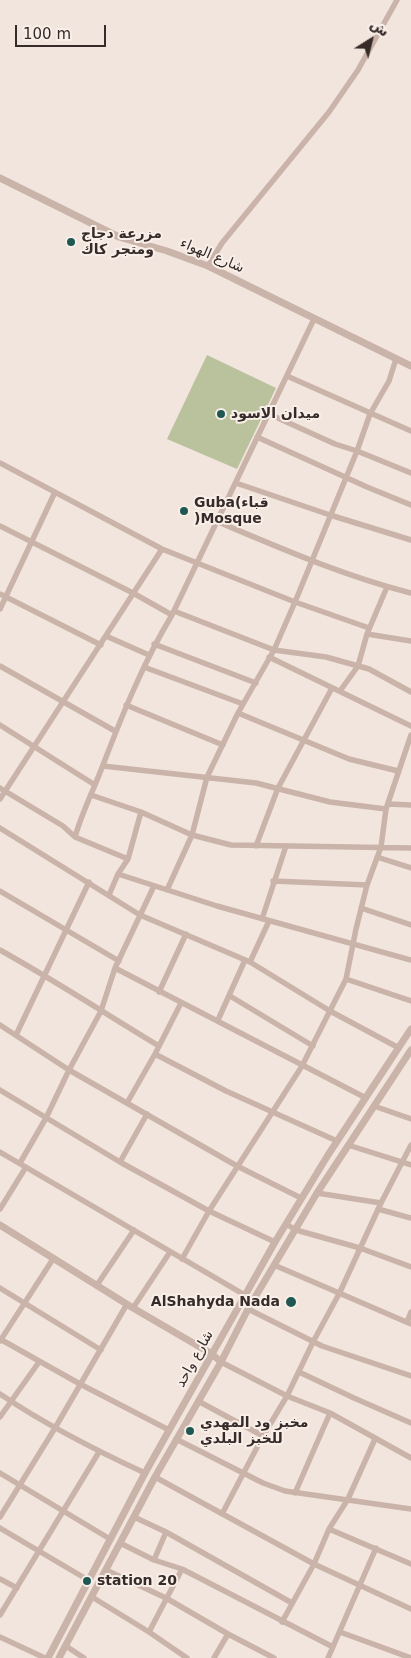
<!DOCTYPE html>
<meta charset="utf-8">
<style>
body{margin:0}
#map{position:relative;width:411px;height:1658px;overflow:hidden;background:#f2e5dd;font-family:"DejaVu Sans","Noto Sans Arabic",sans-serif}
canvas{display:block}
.north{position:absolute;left:346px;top:15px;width:50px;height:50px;-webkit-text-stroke:4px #f9efe9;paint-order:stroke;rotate:36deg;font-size:14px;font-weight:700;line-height:20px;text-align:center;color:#372b29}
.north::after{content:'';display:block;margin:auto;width:18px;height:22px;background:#372b29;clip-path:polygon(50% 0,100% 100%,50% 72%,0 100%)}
.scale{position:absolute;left:15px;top:25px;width:91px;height:22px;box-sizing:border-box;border:2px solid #372b29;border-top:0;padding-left:6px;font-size:15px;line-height:18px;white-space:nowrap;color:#372b29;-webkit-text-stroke:4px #f9efe9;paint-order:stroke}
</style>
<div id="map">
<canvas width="411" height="1658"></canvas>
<div class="north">ش</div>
<div class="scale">100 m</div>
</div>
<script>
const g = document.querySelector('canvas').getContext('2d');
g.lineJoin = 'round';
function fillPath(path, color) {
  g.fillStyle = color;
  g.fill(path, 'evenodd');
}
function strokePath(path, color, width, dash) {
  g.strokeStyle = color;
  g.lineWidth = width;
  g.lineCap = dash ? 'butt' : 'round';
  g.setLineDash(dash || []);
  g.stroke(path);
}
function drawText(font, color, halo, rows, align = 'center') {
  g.font = font + ' "DejaVu Sans","Noto Sans Arabic",sans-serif';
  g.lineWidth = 4;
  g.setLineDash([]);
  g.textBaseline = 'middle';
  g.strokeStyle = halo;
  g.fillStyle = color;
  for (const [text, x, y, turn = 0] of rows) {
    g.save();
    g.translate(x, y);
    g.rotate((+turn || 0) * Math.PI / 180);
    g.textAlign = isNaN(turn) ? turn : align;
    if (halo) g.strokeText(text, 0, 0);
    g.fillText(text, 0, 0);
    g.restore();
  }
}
fillPath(new Path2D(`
 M207,355l69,33 -39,81 -70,-30z`), '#bac19d');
strokePath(new Path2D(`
 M208,266l14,-23 107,-131 29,-42 39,-70
 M287,376l124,55
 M269,414l66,30 22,7 54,22
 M257,437l110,50 44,18
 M0,463l162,86 133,53 74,26
 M236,483l94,32 81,25
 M216,521c64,27 128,55 195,72
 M0,526l133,67 39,22
 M0,594l101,51
 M0,609l55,-117
 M174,611l100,39 52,7 43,12 42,23
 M367,634l44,7
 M106,636l43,19
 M154,644l102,39
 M269,657l142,69
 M0,666l115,65
 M144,667l99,37
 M340,691l18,-25 9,-32 20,-47
 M126,705l97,40
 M238,713l111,46 49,12
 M0,725l95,60
 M103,766l153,17 74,19 56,7
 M0,788l63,38 12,11 53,22
 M91,795l50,17 51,23 39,10 180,3
 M0,799l162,-250
 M388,804l23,1
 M0,828l140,87 110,47 80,49 69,37
 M75,837c7,-25 19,-48 28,-72 20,-52 40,-102 69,-150l142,-296
 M256,846l22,-58 54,-100
 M377,857l34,11
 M118,874l99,32 194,54
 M273,881l94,4
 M167,890l25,-55 15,-58 31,-64 36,-63 21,-48 62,-151 13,-37 19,-33 7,-22
 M0,891l119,70
 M109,895l9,-21 10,-15 13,-47
 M361,908l50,17
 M262,919l24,-73
 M0,950c54,30 106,64 159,96
 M250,962l19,-41
 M115,968l251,130
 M346,979l65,22
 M159,992l27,-58
 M230,996l83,50
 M218,1020l27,-60
 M0,1025l69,45 168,96 64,32
 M16,1035l73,-153
 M155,1054l71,37 111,50
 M0,1090l120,72 89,49 66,31
 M127,1103l28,-49 26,-51
 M374,1106l37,13
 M348,1145l63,20
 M0,1152l245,143
 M120,1162l27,-48
 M20,1163l26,-45 23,-48 32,-59 14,-43 39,-82
 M317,1193l64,10
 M0,1209l26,-42
 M378,1209l33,9
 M286,1224l10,6 64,18 51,19
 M182,1259l27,-48 93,-145 44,-87 10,-50 11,-44 14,-38 5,-38 25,-74
 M274,1265l137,59
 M97,1285l37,-55
 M0,1288l101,62
 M133,1308l37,-56
 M248,1309l74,37 89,30
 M407,1322l4,-10
 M0,1339l80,45 89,46
 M0,1341l53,-82
 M221,1362l66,34 43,17 81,45
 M299,1372l55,26 57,25
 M0,1394c46,31 95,56 145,79
 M198,1401l65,35
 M0,1417l39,-55
 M176,1439l87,44 22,8 126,18
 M0,1473l110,66
 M155,1477l159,87 97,45
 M295,1493l35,-80
 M222,1514l41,-78 24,-40 26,-54 27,-50 41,-89 30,-58
 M0,1517l55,-89 72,-124
 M134,1517l32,15 126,71
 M0,1528l88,52
 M329,1529l82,35
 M120,1543l34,17 28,9 151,78
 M154,1560l12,-28
 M106,1570l60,28 62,36 46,24
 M0,1579l17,9
 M92,1597l57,35 38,26
 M0,1615l99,-163
 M282,1622l32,-58 15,-35 19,-30 27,-60
 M149,1632l33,-63
 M340,1632l71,26
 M0,1637l45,21
 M66,1646l18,12
 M214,1658l14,-24
 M328,1658l48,-110`), '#cab3a9', 5.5);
strokePath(new Path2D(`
 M0,178l119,59 48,14 41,15 203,100
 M0,1225l133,83 79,46 9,8
 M48,1658l97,-185 130,-231 53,-87 83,-126
 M59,1658l96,-181 66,-115 27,-53 69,-116 94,-143`), '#cab3a9', 7);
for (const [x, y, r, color] of [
 [71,242,5,"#1f5853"],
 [221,414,5,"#1f5853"],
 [184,511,5,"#1f5853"],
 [291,1302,6,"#1f5853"],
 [190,1431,5,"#1f5853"],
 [87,1581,5,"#1f5853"]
]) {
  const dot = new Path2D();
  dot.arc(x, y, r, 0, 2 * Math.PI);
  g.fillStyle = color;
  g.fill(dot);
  strokePath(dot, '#f9efe9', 2);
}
drawText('bold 14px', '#372b29', '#f9efe9', [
 ["مزرعة دجاج",81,234],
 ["ومتجر كاك",81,250],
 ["ميدان الاسود",231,414],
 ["Guba(قباء",194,503],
 [")Mosque",194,519],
 ["AlShahyda Nada",280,1302,"right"],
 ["مخبز ود المهدي",200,1423],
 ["للخبز البلدي",200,1439],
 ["station 20",97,1581]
], 'left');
drawText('14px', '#372b29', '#f9efe9', [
 ["شارع الهواء",212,256,23],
 ["شارع واحد",195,1359,-61]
]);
</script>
